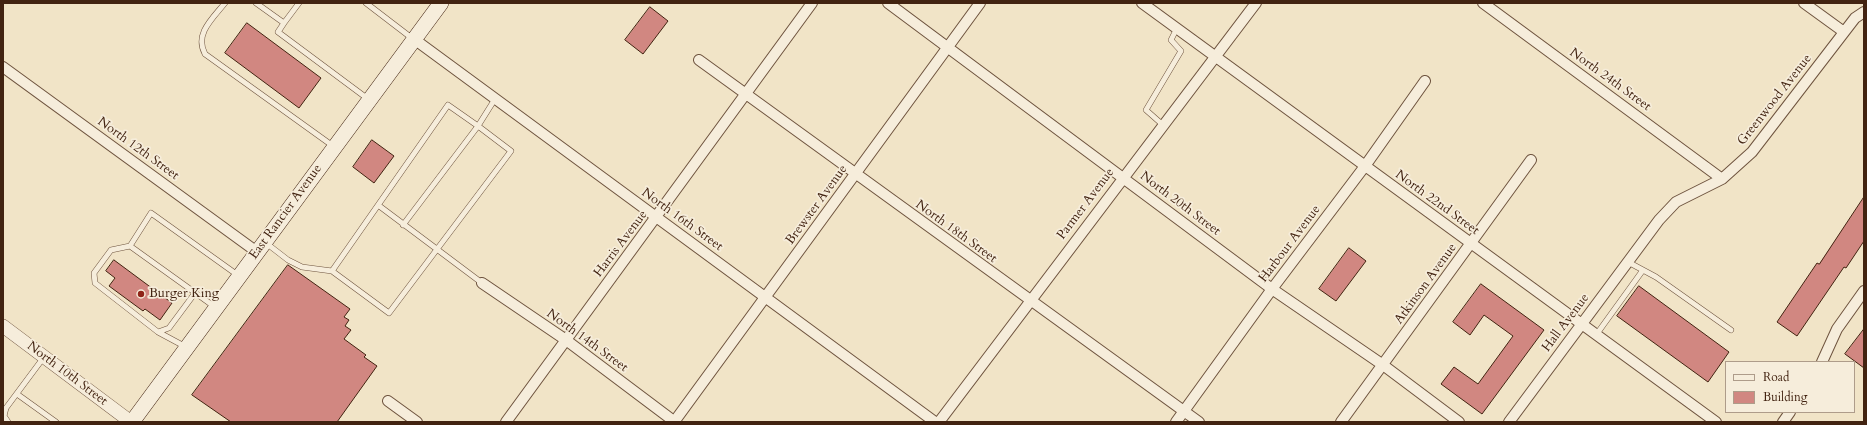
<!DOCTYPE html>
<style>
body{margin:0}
#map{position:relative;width:1867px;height:425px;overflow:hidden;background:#f1e4c7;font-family:Cardo,serif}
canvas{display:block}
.frame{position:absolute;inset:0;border:4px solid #422311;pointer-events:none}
.legend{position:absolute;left:1725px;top:361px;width:130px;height:52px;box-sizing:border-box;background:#f6eddb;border:1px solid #ae9c8a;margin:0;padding:5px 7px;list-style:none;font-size:12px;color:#422311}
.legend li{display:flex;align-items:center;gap:8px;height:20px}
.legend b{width:20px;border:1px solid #ae9c8a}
</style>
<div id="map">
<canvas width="1867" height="425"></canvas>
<div class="frame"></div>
<ul class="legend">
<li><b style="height:5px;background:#f6eddb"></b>Road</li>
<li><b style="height:11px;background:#d18781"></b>Building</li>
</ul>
</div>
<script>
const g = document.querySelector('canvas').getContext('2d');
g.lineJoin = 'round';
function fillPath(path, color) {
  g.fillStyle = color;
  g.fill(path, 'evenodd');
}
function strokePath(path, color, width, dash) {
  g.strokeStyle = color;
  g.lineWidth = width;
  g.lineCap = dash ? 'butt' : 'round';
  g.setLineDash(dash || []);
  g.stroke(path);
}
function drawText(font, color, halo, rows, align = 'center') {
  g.font = font + ' Cardo,serif';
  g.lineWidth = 3.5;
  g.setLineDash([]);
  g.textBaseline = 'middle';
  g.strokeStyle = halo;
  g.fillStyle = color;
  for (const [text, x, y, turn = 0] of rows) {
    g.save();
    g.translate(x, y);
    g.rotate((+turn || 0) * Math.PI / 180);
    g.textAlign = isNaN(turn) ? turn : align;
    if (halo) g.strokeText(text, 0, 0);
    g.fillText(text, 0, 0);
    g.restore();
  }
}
const building = new Path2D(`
 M650,7l18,14 -25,33 -18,-14z
 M247,23l74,55 -22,30 -74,-55z
 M372,140l22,16 -20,27 -21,-16z
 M1864,197v44l-18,27 -2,-1 -47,69 -20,-14 40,-59 2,1z
 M1349,248l17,13 -30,40 -17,-12z
 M114,260l58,43 -12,17 -15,-11 -2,2 -34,-25 6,-8 -9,-7z
 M288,265l62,44 -6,8 5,3 -4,6 6,4 -7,9 22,16 -2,2 13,9 -40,56h-106l-39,-27z
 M1481,284l63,46 -62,84 -41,-30 13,-17 24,17 35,-48 -29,-21 -14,20 -17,-13z
 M1639,286l90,66 -21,30 -91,-66z
 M1864,329v39l-19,-14z`);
fillPath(building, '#d18781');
strokePath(building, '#422311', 1);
const service = new Path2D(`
 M225,3c-12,15 -31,31 -20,51l128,92
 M256,3l28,20 15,-20
 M366,3l47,36
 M284,23l-6,9 90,67
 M1163,125l-17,-15 35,-59 -10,-11 6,-12
 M378,205l104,78
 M266,243l22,17 14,7 30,4 116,-166 30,21 17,-27
 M130,246l-19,4 -17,23 1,10 63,49 28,15
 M1628,262l28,15 75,53
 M332,271l57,42 122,-162 -33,-25 -75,99
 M215,307l-85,-61 21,-33 88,63
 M158,332l11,-4 26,-35
 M1596,335l47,-65
 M17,394l39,28
 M8,422l-4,-6 2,-8 38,-51`);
const minor = new Path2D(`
 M888,3l384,286 111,76 76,57
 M1142,3l574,419
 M1483,3l239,176
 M1804,3l40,29
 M414,39l521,383
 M699,60l500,362
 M3,67l254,185
 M482,283l84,57 109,82
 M1822,362l15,-33 27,-38
 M388,401l29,21
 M506,422l306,-419
 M674,422l306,-419
 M939,422l317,-419
 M1176,422l96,-133 93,-123 60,-85
 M1341,422l190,-262
 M1509,422l150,-202 17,-18 46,-23 30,-27 103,-134 9,-6
 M1783,422l7,-10`);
const tertiary = new Path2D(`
 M3,326l128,96`);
const secondary = new Path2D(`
 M132,422l309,-419`);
strokePath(service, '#6e533e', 6);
strokePath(minor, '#6e533e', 12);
strokePath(tertiary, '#6e533e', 14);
strokePath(secondary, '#422311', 16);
strokePath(service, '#f6eddb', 5);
strokePath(minor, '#f6eddb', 10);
strokePath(tertiary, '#f6eddb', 13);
strokePath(secondary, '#f6eddb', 15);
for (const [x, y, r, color] of [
 [141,294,4,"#8f2418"]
]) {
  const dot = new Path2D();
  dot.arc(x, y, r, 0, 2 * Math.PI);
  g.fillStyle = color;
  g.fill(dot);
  strokePath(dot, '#f6eddb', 1.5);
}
drawText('13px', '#422311', '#f6eddb', [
 ["North 24th Street",1610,80,36],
 ["Greenwood Avenue",1775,100,-52],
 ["North 12th Street",138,149,36],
 ["North 22nd Street",1437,203,36],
 ["Parmer Avenue",1086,204,-53],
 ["North 20th Street",1180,204,37],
 ["Brewster Avenue",817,205,-54],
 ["East Rancier Avenue",286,212,-54],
 ["North 16th Street",682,220,36],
 ["North 18th Street",956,232,36],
 ["Harris Avenue",621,244,-53],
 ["Harbour Avenue",1290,244,-53],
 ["Atkinson Avenue",1426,284,-54],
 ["Hall Avenue",1566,323,-53],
 ["North 14th Street",587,341,36],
 ["North 10th Street",67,374,37]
]);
drawText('13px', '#422311', '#f6eddb', [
 ["Burger King",149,294]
], 'left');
</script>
